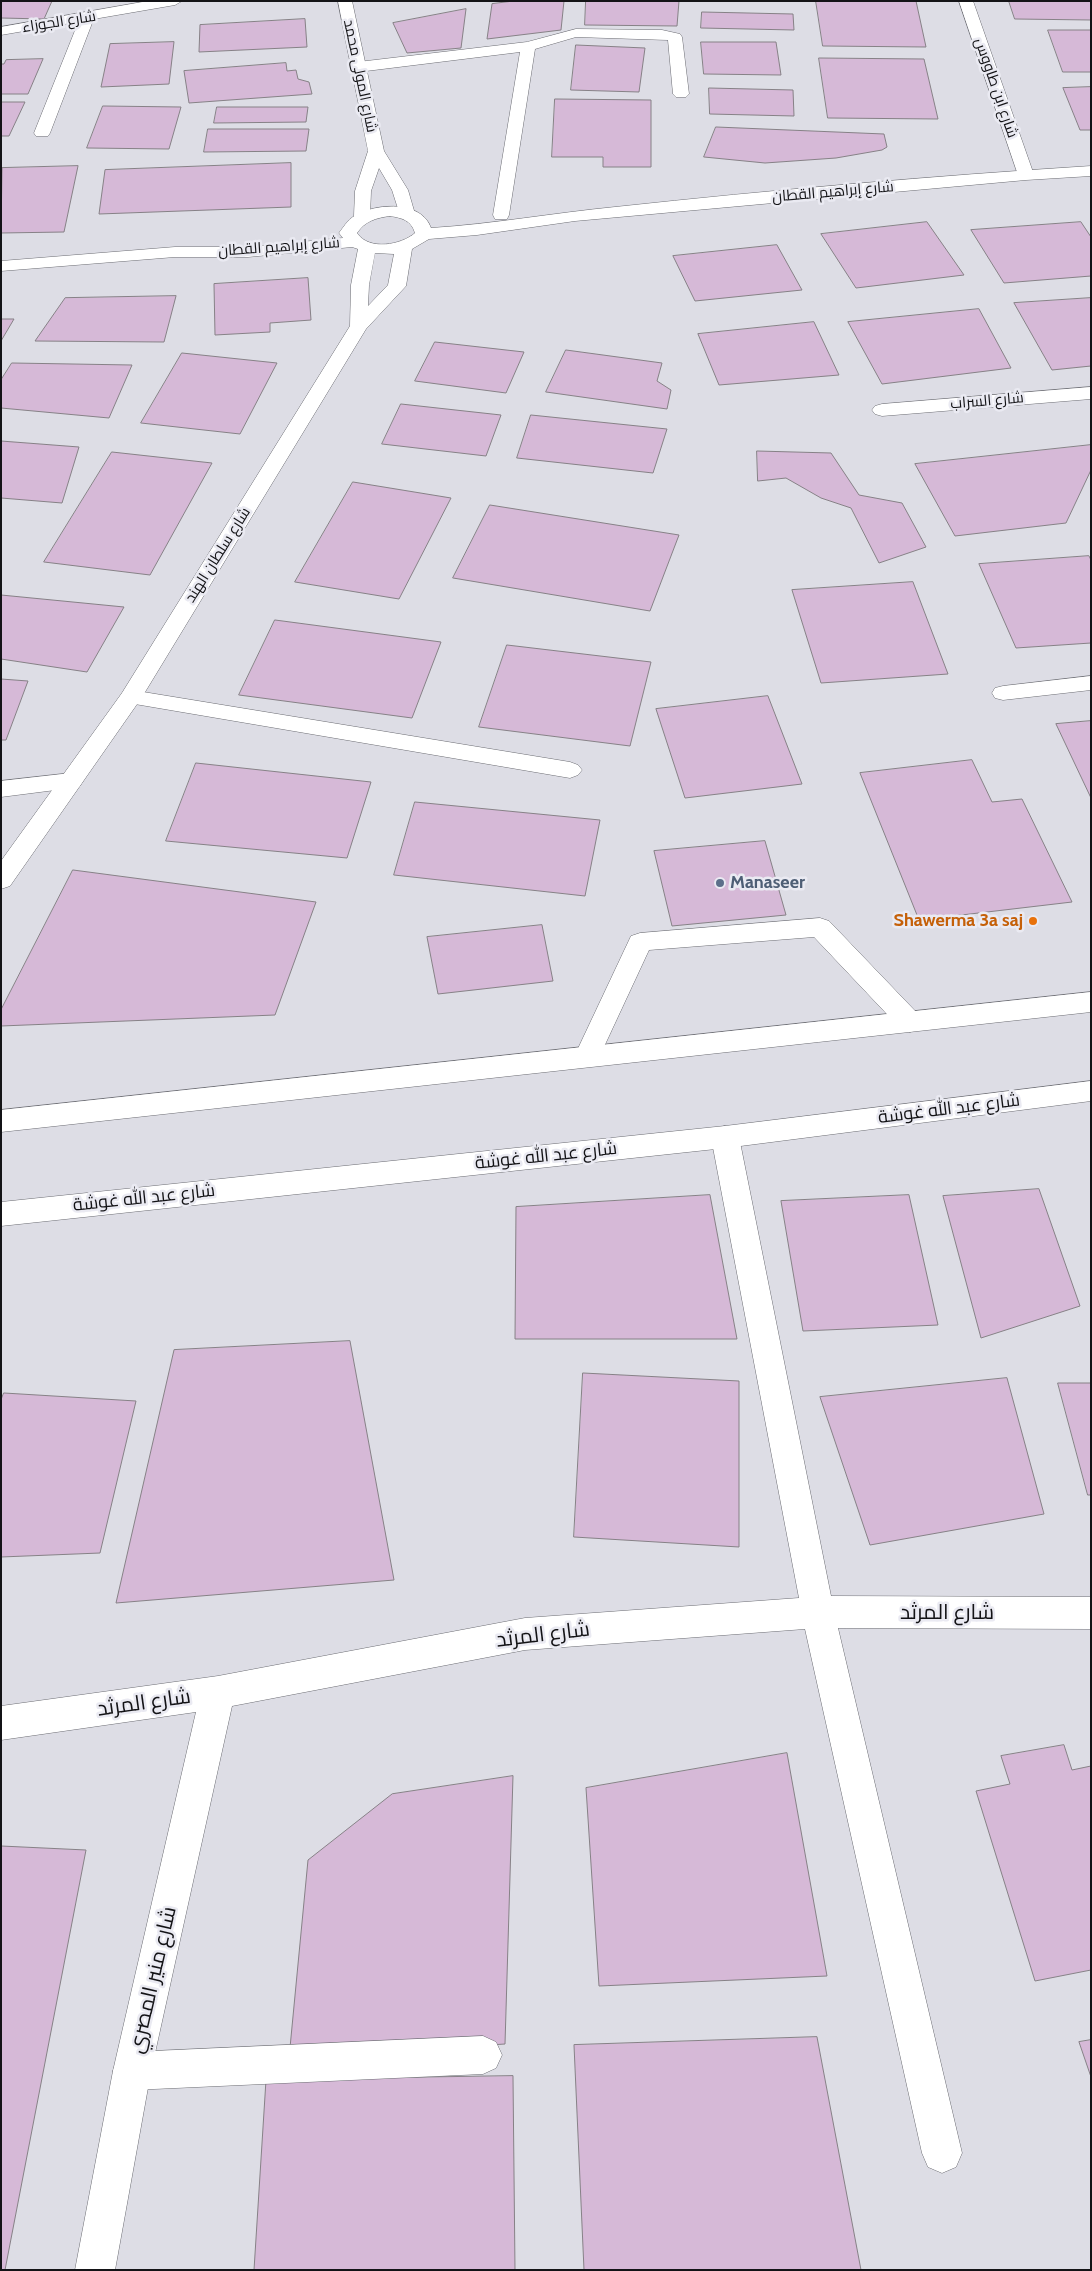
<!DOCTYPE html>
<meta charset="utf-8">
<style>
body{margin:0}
#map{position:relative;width:1092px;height:2271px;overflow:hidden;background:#dddde5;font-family:Cabin,sans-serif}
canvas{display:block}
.frame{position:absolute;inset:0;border:2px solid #131316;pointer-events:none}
</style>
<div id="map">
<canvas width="1092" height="2271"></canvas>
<div class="frame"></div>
</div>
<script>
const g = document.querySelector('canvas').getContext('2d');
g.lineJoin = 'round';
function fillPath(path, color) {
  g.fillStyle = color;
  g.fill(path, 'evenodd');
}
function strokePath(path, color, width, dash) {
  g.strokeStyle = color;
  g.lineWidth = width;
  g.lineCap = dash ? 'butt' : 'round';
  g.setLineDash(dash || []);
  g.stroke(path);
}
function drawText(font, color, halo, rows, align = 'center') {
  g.font = font + ' Cabin,Cairo,sans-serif';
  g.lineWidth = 5;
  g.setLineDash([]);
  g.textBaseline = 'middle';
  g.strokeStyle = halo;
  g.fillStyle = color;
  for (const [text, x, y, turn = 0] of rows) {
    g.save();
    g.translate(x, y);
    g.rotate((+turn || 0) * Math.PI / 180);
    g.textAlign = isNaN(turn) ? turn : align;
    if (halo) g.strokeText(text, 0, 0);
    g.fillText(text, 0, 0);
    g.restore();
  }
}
const building = new Path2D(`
 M1,1h51l-8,18 -43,-1z
 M514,1h50l-3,29 -74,9 5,-35z
 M586,1h93l-2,25 -92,-1z
 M816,1h100l10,46 -103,-1z
 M1009,1h82v19l-76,-1z
 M466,9l-5,39 -54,5 -14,-30z
 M702,12l91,2 1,16 -93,-2z
 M305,19l2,28 -108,5 1,-27z
 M1048,30h43v42h-28z
 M174,42l-5,42 -68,3 9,-43z
 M701,42h75l5,33 -77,-1z
 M576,45l69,3 -6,44 -68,-2z
 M819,58l105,1 14,60 -110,-1z
 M43,59l-15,35h-27v-30h3l2,-4z
 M286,63l1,8 9,-1 2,9 11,3 3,12 -123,9 -5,-32z
 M1091,87v43h-11l-17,-42z
 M709,88l84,2 1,26 -84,-2z
 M555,99l96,1v67h-48v-10h-51z
 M1,102h24l-16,34h-8z
 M103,106l78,1 -12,42 -82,-1z
 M217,107h91l-2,15 -92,1z
 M716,127l168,7 3,13 -5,3 -46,8 -71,5 -61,-6z
 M208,129h101l-3,22 -102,1z
 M291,163v44l-192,7 6,-44z
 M78,166l-14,66 -63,1 1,-65z
 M927,222l37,53 -108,13 -35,-54z
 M1081,222l10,15v39l-87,7 -33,-53z
 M777,245l25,45 -107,11 -22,-45z
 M308,278l3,42 -41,3v9l-55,3 -1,-51z
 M176,296l-12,46 -129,-1 30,-43z
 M1091,298v68l-39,4 -38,-67z
 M979,309l32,59 -129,16 -34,-62z
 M1,319h13l-13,22z
 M814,322l25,53 -120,10 -21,-51z
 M435,342l89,10 -18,41 -91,-12z
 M566,350l96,13 -5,18 14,9 -4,19 -121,-17z
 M182,353l95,10 -37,71 -99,-11z
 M12,363l120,2 -23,53 -108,-10v-28z
 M401,404l100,11 -15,41 -104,-12z
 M531,415l136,14 -14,44 -136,-15z
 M1,441l78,6 -17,56 -61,-5z
 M1091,445v25l-25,53 -111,13 -40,-72z
 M757,451l74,2 28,42 43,8 24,44 -47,16 -28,-55 -30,-10 -35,-20 -28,3z
 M112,452l100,11 -62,112 -106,-13z
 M353,482l98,16 -52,101 -104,-17z
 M490,505l189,30 -29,76 -197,-33z
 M1089,556l2,4v83l-75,5 -37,-84z
 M913,582l35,92 -127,9 -29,-93z
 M1,595l123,12 -37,65 -86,-13z
 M275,620l166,22 -29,76 -173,-23z
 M507,645l144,17 -21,84 -151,-19z
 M1,679l27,2 -22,59h-5z
 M768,696l34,88 -117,14 -29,-89z
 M1091,721v77l-35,-74z
 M972,760l20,42 30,-3 50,103 -153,18 -59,-147z
 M196,763l175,19 -24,76 -181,-17z
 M415,802l185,18 -15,76 -191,-21z
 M765,841l21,74 -114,11 -18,-75z
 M73,870l243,32 -41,113 -274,11v-16z
 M542,925l11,56 -115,13 -11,-57z
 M1039,1189l41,117 -99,32 -38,-142z
 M710,1195l27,144h-222l1,-132z
 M909,1195l29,130 -135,6 -22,-130z
 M350,1341l44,239 -278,23 58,-253z
 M583,1373l156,8v166l-165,-10z
 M1007,1378l37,136 -174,31 -50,-148z
 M1058,1383h33v112h-3z
 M4,1393l132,8 -36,152 -99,4v-157z
 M1064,1745l8,25 19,-4v204l-56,11 -59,-190 34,-7 -9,-28z
 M787,1753l40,223 -228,10 -13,-198z
 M513,1776l-8,268 -216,14 19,-198 84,-66z
 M1,1846l85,4 -81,420h-4z
 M817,2037l44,233h-277l-10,-225z
 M1091,2040v37l-12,-35z
 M513,2076l2,194h-261l12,-190z`);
fillPath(building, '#d6b9d7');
strokePath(building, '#868186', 1);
const lane = new Path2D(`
 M87,14l7,4 -44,115 -2,3h-12l-2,-3 46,-115z
 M576,29l86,1 18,4 2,3 7,57 -3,3h-10l-3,-3 -5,-54 -92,-3 -41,12 -26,166 -2,4h-12l-2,-4 27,-163 -162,20 -5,-2 -3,-3 3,-3 5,-2 169,-20z
 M820,918l9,3 90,94 4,7 -4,7 -9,3 -9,-3 -87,-92 -165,13 -53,114 -9,3 -9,-3 -4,-7 57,-121 9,-3z
 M483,2036l13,6 6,13 -6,13 -13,6 -351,16 -14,-5 -5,-14 5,-14 14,-5z`);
const street = new Path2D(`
 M148,1h34l-7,4 -174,30v-8z
 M338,1h14l32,150 24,39 7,24 -2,4h-12l-9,-28 -13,-22 -8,23 -1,25 -2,4h-12l-2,-4 1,-25 13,-40z
 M959,1h14l61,174 -2,3h-12l-2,-3z
 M1091,387v12l-209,17 -7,-2 -3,-4 3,-4 7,-2z
 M1091,676v14l-88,10 -8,-2 -3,-5 3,-5 8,-2z
 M131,690l439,72 8,3 4,5 -4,5 -8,3 -447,-76 -3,-5 3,-5z
 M71,773l8,2 4,6 -4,6 -78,10v-16z
 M725,1126l10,3 4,8 92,459 260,1v32l-253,-1 124,525 -6,14 -14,6 -14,-6 -6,-14 -117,-524 -280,21 -293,56 -81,365 -36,199h-40l38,-199 83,-359 -195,28v-34l217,-30 307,-58 274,-20 -88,-461 4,-8z`);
const secondary = new Path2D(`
 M1091,166v10l-65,4 -451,41 -98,14 -48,4 -17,10 -6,37 -40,43 -224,368 -132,189 -9,3v-28l121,-168 228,-367 1,-41 7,-36 -6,-2 -104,10h-73l-174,14v-10l174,-14h73l95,-9 -4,-5c6,-8 10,-15 19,-19 21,-11 64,-13 73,14 62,-4 123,-15 184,-21 158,-17 317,-31 476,-41zM390,216c12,2 21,4 25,17 -14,12 -46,18 -58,0 8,-12 19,-15 33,-17zM375,253l19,1 -6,31 -20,21 1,-21z`);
const primary = new Path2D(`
 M1091,992v20l-1090,120v-22z
 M1091,1081v20l-366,47 -724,78v-24l724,-76z`);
strokePath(lane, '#6c6d73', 1);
strokePath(street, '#6c6d73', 1);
strokePath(secondary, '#6c6d73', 1);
strokePath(primary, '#6c6d73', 1);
fillPath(lane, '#fff');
fillPath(street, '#fff');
fillPath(secondary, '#fff');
fillPath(primary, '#fff');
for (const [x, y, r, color] of [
 [720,883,5,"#5c6f8a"],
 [1033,921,5,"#e8710a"]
]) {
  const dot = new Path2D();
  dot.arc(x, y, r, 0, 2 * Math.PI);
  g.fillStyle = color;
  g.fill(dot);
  strokePath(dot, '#eaeaf2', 2);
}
drawText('15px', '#131316', '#eaeaf2', [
 ["شارع الجوزاء",59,22,-9],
 ["شارع المولى محمد",360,76,78],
 ["شارع ابن طاووس",996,88,71],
 ["شارع إبراهيم القطان",833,192,-5],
 ["شارع إبراهيم القطان",279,247,-4],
 ["شارع السراب",987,401,-5],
 ["شارع سلطان الهند",218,555,-58]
]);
drawText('bold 18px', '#4e5e75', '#eaeaf2', [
 ["Manaseer",730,883]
], 'left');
drawText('bold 18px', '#c56008', '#eaeaf2', [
 ["Shawerma 3a saj",1023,921]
], 'right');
drawText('18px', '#131316', '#eaeaf2', [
 ["شارع عبد الله غوشة",949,1109,-7],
 ["شارع عبد الله غوشة",546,1156,-6],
 ["شارع عبد الله غوشة",144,1198,-6]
]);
drawText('21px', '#131316', '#eaeaf2', [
 ["شارع المرثد",947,1613],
 ["شارع المرثد",543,1635,-7],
 ["شارع المرثد",144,1703,-8],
 ["شارع منير المصري",153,1980,-77]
]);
</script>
